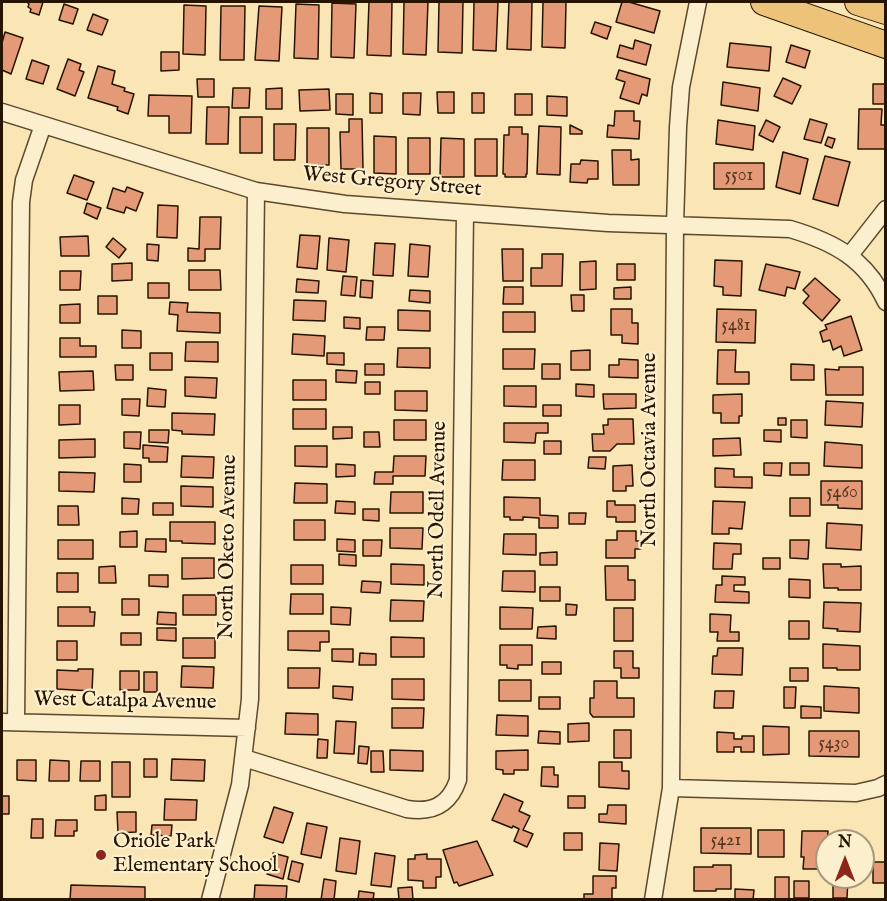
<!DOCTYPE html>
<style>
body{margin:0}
#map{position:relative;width:887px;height:901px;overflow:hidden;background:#fae6b4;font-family:"IM FELL English",serif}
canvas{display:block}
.frame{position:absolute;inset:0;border:3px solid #271400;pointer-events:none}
.north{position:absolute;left:815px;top:829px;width:60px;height:60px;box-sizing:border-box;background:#fcefce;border:2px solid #a7977c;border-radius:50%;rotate:0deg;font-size:16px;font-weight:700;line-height:24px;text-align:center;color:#271400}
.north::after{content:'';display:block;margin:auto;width:21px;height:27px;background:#8f2418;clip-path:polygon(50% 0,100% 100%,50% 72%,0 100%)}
</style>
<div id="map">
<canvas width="887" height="901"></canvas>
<div class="frame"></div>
<div class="north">N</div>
</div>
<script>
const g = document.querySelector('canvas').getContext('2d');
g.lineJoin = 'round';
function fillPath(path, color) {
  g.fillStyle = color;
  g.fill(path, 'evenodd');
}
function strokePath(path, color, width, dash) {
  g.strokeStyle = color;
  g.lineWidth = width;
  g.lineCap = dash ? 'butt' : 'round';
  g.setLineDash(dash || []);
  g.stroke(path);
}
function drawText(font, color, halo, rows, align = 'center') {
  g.font = font + ' "IM FELL English",serif';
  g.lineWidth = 4.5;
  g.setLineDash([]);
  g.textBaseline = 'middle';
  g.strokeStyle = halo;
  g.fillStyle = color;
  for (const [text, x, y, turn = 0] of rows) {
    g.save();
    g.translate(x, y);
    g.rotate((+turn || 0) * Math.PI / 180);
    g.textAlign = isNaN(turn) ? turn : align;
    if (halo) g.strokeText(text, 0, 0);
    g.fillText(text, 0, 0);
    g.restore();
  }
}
const building = new Path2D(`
 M27,2h16l-4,13 -9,-3 1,-3 -3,-2 1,-3z
 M369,2h23l-1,54 -24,-1z
 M404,2h24l-2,53 -23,-1z
 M439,2h24l-1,51 -24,-1z
 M474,2h24l-2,49 -23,-1z
 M509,2h23l-1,48 -24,-1z
 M543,2h23l-1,46 -23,-1z
 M622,2h7l31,9 -6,22 -38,-11z
 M332,3l24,1 -2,54 -23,-1z
 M64,4l14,5 -5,15 -14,-4z
 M296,4l23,1 -1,54 -24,-1z
 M184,5l22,1 -1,49 -22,-1z
 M221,6h24l-1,54h-24z
 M259,6l23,1 -3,54 -24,-1z
 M93,14l15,6 -6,15 -15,-5z
 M595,22l16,5 -4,12 -16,-6z
 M5,32l18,6 -12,36 -9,-4v-27z
 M635,40l16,5 -5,20 -29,-8 3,-12 13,4z
 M730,43l41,4 -2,24 -42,-4z
 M791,45l19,6 -5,17 -19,-6z
 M161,52h18v18l-18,1z
 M68,59l13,5 -2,6 5,2 -9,24 -18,-7z
 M32,60l17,6 -6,18 -17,-5z
 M98,66l17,5 -3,13 13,4 -1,3 10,3 -6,20 -11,-4 1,-3 -30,-9z
 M619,70l31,9 -3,17 -5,-2 -3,10 -19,-6 5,-16 -9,-3z
 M783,78l18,8 -9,18 -18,-8z
 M197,79h17v18h-16z
 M723,82l37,6 -2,23 -37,-6z
 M873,84h13v20h-13z
 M233,88h17l-1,20h-17z
 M282,88v21h-16v-20z
 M329,89l1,21 -30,1 -1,-21z
 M437,92h17v21h-16z
 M370,93l12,1v19h-12z
 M403,93h18l-1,22 -17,-1z
 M472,93h12v20h-12z
 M336,94h17v21l-17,-1z
 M515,94h17v21h-17z
 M149,95l43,1 -1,37h-22v-17h-21z
 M547,96l20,1v19l-20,-1z
 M207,107h22l-1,37h-22z
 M859,109h23l-1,16h4v24h-27z
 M615,111h19v10h6l-1,18 -32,-2 1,-12 6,1z
 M240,117h22v36h-22z
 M349,119h13l1,50h-22l-1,-37h9z
 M810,119l17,5 -6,19 -17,-4z
 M718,120l37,6 -2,24 -37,-6z
 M766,120l14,7 -7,15 -14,-7z
 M274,124h22l-1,36h-21z
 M570,125l12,6v3h-12z
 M539,126l22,1 -1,48 -23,-1z
 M509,127h13v7h6l-1,40h-1v3h-21v-3h-2l1,-39h5z
 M307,128h22v37h-22z
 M374,136l22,1v37l-22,-1z
 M828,137l7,2 -3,9 -7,-3z
 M408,138h22v36h-22z
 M441,138l23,1v38h-24z
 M475,139h22v37h-22z
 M612,150h19v10l8,-1v26h-26z
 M783,152l25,7 -8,35 -24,-7z
 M825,156l25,6 -12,44 -25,-7z
 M581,160l17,1v18h-10l-1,4 -17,-1 1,-18h9z
 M714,163h50v26h-50z
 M74,175l20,7 -7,18 -20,-7z
 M127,187l16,6 -7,18 -10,-4 -2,6 -17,-5 6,-20 12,4z
 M87,203l14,5 -4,11 -13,-6z
 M158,205l20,1 -1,32 -20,-1z
 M200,217h21l-1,32h-15v12h-17v-13l11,1z
 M300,235l20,1 -3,33 -20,-2z
 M88,236l1,20h-28l-1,-19z
 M113,238l13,11 -7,9 -13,-11z
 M329,238l20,2 -3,32 -19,-2z
 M375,243l20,1 -2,32 -20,-1z
 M147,244l12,1 -1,16 -11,-1z
 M410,244l20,2 -2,31 -20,-1z
 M502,249h21v32h-20z
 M542,254h21l-1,32h-31v-18h11z
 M715,260l27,1 -1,35 -18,-1v-8l-9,-1z
 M596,261v28l-16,1v-28z
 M132,263v17l-20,1v-17z
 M617,264h18v16h-18z
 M766,264l34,8 -5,17 -8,-2 -2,9 -26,-6z
 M189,270h31l1,20h-32z
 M60,271h21l-1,19h-20z
 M343,276l14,1 -2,19 -14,-1z
 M815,278l25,22 -18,21 -19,-18 6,-7 -6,-6z
 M297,279l22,2 -1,12 -22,-1z
 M361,280l12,1 -1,17 -12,-1z
 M148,283h21v15h-21z
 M504,287h19v17h-20z
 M631,287v12h-17v-11z
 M410,290l20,1v12l-21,-2z
 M571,295h13v16h-12z
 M98,296h19v18h-19z
 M294,300l32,1 -1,20 -32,-1z
 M170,302l18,1 -1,9 33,1v20l-43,-2 1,-16 -9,-1z
 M80,304v19h-20v-18z
 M611,309h21v14h6v21l-16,-1v-8h-11z
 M717,309l39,1 -1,33 -39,-1z
 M398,310l32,1v20l-32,-1z
 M503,312h32v20h-32z
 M851,316l11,34 -18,6 -3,-10 -8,4 -3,-10 -7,2 -3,-10 7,-3 -2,-4z
 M344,317l16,1v11l-16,-1z
 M367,327h18l-1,13h-18z
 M122,330l19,1v17h-19z
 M293,334l32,2 -1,20 -32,-2z
 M60,338h20v8h16v11h-36z
 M186,342h32v20l-33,-1z
 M398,348h32v20l-33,-1z
 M503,349h32l-1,20h-31z
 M590,350v20h-19v-19z
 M718,350h18l-1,22h14v12h-32z
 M150,353h22v17h-22z
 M327,353h17v12l-17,-1z
 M619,359l19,1v18l-29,-1v-12h10z
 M365,364h19v11h-19z
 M542,364h18v15h-18z
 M791,364l23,1v15h-23z
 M115,365h18v15h-17z
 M839,367h24v28h-37l-1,-26 14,1z
 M336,370l21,1 -1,12 -20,-1z
 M93,371l1,19 -34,1 -1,-19z
 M185,377l32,1 -1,20 -31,-2z
 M293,380h33v20h-33z
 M365,382h15v12h-15z
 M576,384l18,1v12l-18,-1z
 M504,386h32v21l-32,-1z
 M148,388l18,2 -1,17 -18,-1z
 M395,391h32v20l-32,-1z
 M603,394h33v14l-32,1z
 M742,394v22h-3v7h-18v-10h-8v-18z
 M122,399h18l-1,17 -17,-1z
 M826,401l37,2 -1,24 -37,-2z
 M59,405h21v19l-21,1z
 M543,405h18v11h-18z
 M293,409h33v20h-33z
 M172,413l43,1 -1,21 -32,-1v-3l-10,-1z
 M778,418h8v7h-8z
 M608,419h25l1,25h-17l-7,7h-17l-1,-17h12l-1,-9h5z
 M394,420h32v20h-32z
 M791,420h16v18l-16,-1z
 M504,423h44v10h-12l-1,10 -31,-1z
 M333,427h19v11l-19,1z
 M149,430h20l-1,13 -19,-1z
 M764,430h17v12l-17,-1z
 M124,432h17l-1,17 -16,-1z
 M364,432h15l1,15h-16z
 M740,438l1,17 -28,1v-17z
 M95,439v18l-36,1v-18z
 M544,441h17v13h-17z
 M825,442l37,3v23l-38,-2z
 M143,445l25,2 -1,15h-18v-4h-6z
 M295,446h32v21l-32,-1z
 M182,456l32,1 -1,21 -32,-1z
 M394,456h32l-1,20h-32v8h-19l1,-12h18z
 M589,457h17l-1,12 -17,-1z
 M503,460h32v20h-33z
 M764,463h18l-1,13 -17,-1z
 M790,463h19v12h-19z
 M124,464l17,1v17h-17z
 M336,464l19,1v11l-19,1z
 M632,465l1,21h-7v5h-13v-25z
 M715,468l19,1v8h18v11l-37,-1z
 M59,472l36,1 -1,19 -35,-1z
 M821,481h41v28l-24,-1v-3h-17z
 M295,483l32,1v19h-33z
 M181,486l32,1v20l-32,-1z
 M391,492h32v21h-33z
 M504,497l36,1v17l18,1v12h-19v-10l-16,-1v3h-13v-3h-6z
 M122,498l17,1 -1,15h-16z
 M790,498h20v18h-20z
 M336,501l19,1v12l-20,-1z
 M607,501h8v4h20v17h-19v-5h-9z
 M713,501l32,1 -3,27 -13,-1v6h-17z
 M153,503h20v12h-20z
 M58,506h20l1,19h-21z
 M363,509h16v12l-16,-1z
 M569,513h17l-1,11h-16z
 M294,520h31v20h-31z
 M170,522h45v22l-33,-1v-2h-12z
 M827,523l35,2 -1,25 -35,-2z
 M390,528h33l-1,21 -32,-1z
 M137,531v16h-17v-15z
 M617,531h19v10h5v8h-6v9h-29v-18h11z
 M504,534h32v21l-33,-1z
 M146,539h20v13l-21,-1z
 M337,539l18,1v12l-18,-1z
 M58,540h35v19h-35z
 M363,540h19l-1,16h-18z
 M790,540h19l-1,19 -18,-1z
 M714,543l27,1v10h-8l-1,15h-19z
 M557,552v13h-17v-12z
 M339,554l17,1v11l-17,-1z
 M182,558h32v20l-32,1z
 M763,558h17v11h-17z
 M391,564l33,1v20l-33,-1z
 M823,564h18v3l20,-1v24h-23v-2h-14z
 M291,565h32v19h-32z
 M115,566l1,17h-17v-16z
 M605,566h23v14h7v20h-29z
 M503,571h32v21l-33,-1z
 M57,573h21v19h-21z
 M149,575h19v12l-19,-1z
 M722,576l23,1v8h-11v6l15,1v11l-34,-1 1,-17h6z
 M789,579l21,1v18l-21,-1z
 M362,581l19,1 -1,11 -19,-1z
 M540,587h20v14h-20z
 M291,594h32v20h-33z
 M183,595h33v20h-33z
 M122,599h17v16h-17z
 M391,600l33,1 -1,20h-33z
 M824,602l37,1 -1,29 -23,-1 1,-2 -15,-1z
 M566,604l11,1 -1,10h-10z
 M58,607h32v5h5l-1,14h-36z
 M331,607l20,1 -1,17 -19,-1z
 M500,607l33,1 -1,21h-32z
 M614,608h19v33h-19z
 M158,612l18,1v12l-19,-1z
 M710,614l21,1 -1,17h9v9h-22l1,-9h-8z
 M789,621h20v18h-20z
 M556,626v13l-19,-1 1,-11z
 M157,628h19v13l-19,-1z
 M288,631h41v11h-9v9l-32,-1z
 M121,633h20v12h-20z
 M391,637l33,1v19h-33z
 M183,638h32v20h-32z
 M57,641h20v19h-20z
 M823,644l37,2v24h-23v-2h-14z
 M500,645h32v20h-14v4l-11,-1v-3h-7z
 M718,648h25l-1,27 -30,-1 1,-18h4z
 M332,649h21v13l-21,-1z
 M614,651h19v17h6v10h-18v-10h-7z
 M360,653l16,1v11h-17z
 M542,662h19v12h-19z
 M182,666l32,1 -1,21 -32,-1z
 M288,668h32l-1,20h-31z
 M790,668h18v13h-18z
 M78,669h15l-1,22 -35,-2v-19l21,1z
 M120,671h19v19h-19z
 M144,672h13v20h-13z
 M392,679h32v21l-32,-1z
 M499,680h32v21h-32z
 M594,681h23v17h17v19h-41l-3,-4v-15h4z
 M333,686l20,1 -1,13 -19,-2z
 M824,686l35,2v25l-35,-2z
 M784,687h12l-1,21h-11z
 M715,691h19l-1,17h-19z
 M539,697h21v12h-21z
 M801,706l20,1v11h-20z
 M392,708h32l-1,20h-31z
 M286,713l32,1v21l-33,-1z
 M497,715l31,1v20l-32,-1z
 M336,721l20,1 -2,32 -20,-1z
 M589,723v18l-21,1v-18z
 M763,726l26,1v27l-26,1z
 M614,730h17v28h-17z
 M539,731l21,1v12l-22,-1z
 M809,731h50v26l-50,-1z
 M717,732l17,1v6h8v-3h12v16h-13v-5h-7v5h-17z
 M318,739l10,1 -1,18h-10z
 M359,746l10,1 -2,17 -9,-1z
 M390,750l33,1v20l-33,-1z
 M528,750v20h-14v4h-11v-4l-7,-1v-18z
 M371,751h12l1,21h-13z
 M144,759h13v18h-13z
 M172,759l33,1 -1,21 -33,-1z
 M17,760h19v21l-19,-1z
 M50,760l19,1v20h-20z
 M81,761h19v20h-20z
 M112,762h18v35h-18z
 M599,762h23v9h7v18l-30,-2z
 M542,767h12v8h4v12l-17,-1z
 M504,794l19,8 -4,9 11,5 -7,14 10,4 -6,13 -13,-6 5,-12 -6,-3 -1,2 -20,-8z
 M106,795v15h-11v-14z
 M2,796h7v18h-7z
 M568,796h17v12h-17z
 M165,799l32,1 -1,20h-32z
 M608,805h18v19l-27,-2v-8h8z
 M274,807l19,6 -10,30 -19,-6z
 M117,812h19v20l-18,1z
 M32,819h11v19h-12z
 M56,820h21v11h-3v5h-19z
 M307,823l20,4 -6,31 -20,-4z
 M152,825h20l-1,11 -20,-1z
 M701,828h50v26l-50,-1z
 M758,830h26v27h-26z
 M802,831h26l-1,27h-8v11h-16l1,-12h-3z
 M564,833h18v17h-18z
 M340,838l20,3 -4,33 -20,-3z
 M477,841l16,34 -34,11 -2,-4 -3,1 -11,-33z
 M863,842h3l-1,26h-2z
 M600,843l19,1 -2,27 -18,-1z
 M885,848l1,35h-13v-21h12z
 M273,853l15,4 -5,22 -16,-5z
 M375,853l20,3 -4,31 -20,-2z
 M427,854v5h14v18h-5v11h-13v-7l-15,-1v-21h7v-4z
 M292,861l11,3 -4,18 -11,-3z
 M713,865h18v24h-15v2h-22v-24h19z
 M593,876h23v12h-4v12h-28v-6h9z
 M775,877h14v22h-14z
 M324,879l12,2 -2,19h-13z
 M833,879h15l-1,19h-14z
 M794,881h15v17h-15z
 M71,885l74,2v13h-75z
 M255,885l32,1 -1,14h-32z
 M412,887l1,13h-14l-1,-12z
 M735,889l19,1 -1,10h-18z
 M359,891l15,2 -1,7h-15z`);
fillPath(building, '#e49977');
strokePath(building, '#271400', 1.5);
const street = new Path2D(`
 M2,112l254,79 89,13 263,19 182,6c44,13 76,30 96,73
 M850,255l36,-46
 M2,722l245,6
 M16,722l5,-520 3,-22 19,-55
 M244,758l163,51c25,4 42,-3 51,-29l7,-567
 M671,788l185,5 22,-5 8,-4
 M210,900l30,-115 10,-86 6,-508
 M653,900l18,-112 4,-563 3,-98 3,-40 17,-85`);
const primary = new Path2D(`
 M764,2l122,43
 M858,2l28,9`);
strokePath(street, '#5c482d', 19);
strokePath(primary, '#271400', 28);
strokePath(street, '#fcefce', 16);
strokePath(primary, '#edc37a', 26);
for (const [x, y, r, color] of [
 [101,855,6,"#8f2418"]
]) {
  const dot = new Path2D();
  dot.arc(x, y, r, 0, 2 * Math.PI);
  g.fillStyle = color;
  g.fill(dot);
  strokePath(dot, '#fcefce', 2);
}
drawText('18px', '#56351e', null, [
 ["5501",739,176],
 ["5481",736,326],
 ["5460",842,493],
 ["5430",834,744],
 ["5421",726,841]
]);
drawText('21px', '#271400', '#fcefce', [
 ["West Gregory Street",392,183,5],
 ["North Octavia Avenue",651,450,-90],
 ["North Odell Avenue",439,510,-89],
 ["North Oketo Avenue",229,547,-89],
 ["West Catalpa Avenue",125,702,1]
]);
drawText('21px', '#271400', '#fcefce', [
 ["Oriole Park",113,843],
 ["Elementary School",113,867]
], 'left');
</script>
